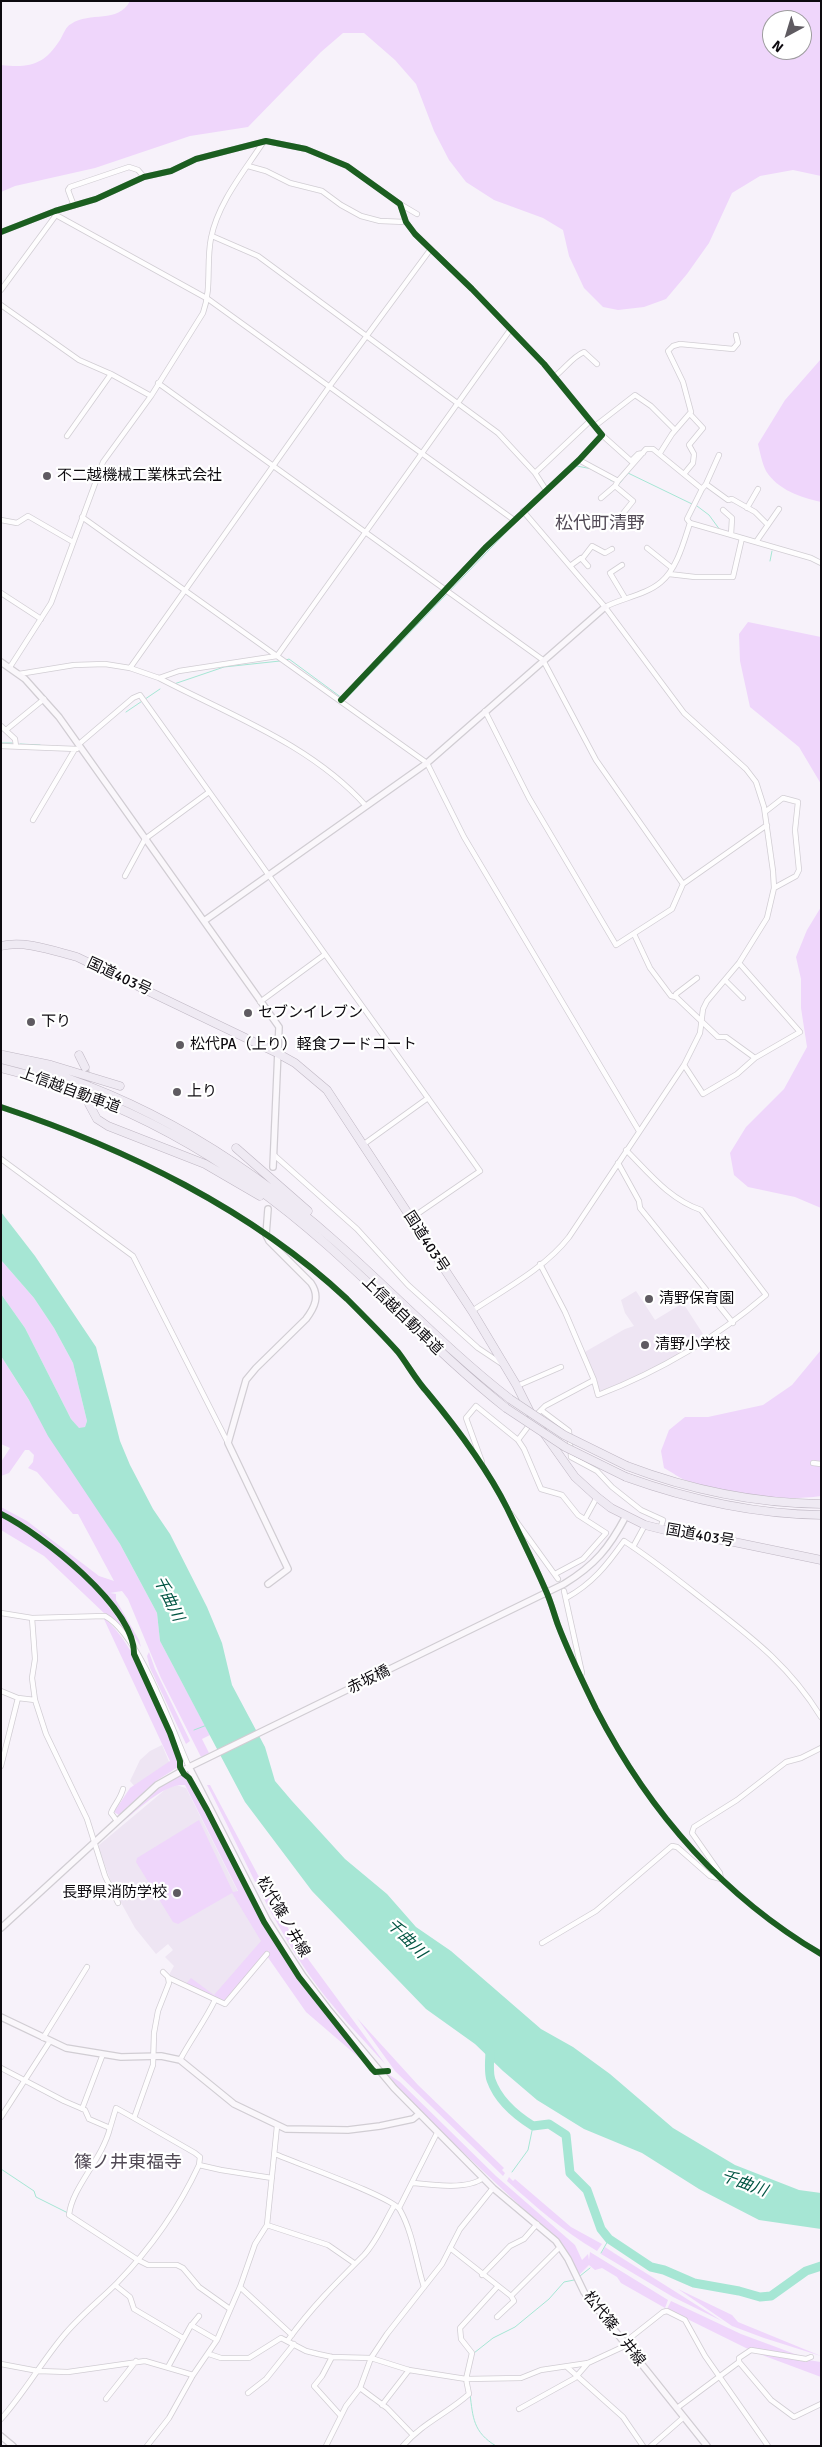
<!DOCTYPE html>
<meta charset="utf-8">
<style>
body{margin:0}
#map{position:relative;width:822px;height:2447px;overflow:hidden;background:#f7f2fa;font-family:Signika,sans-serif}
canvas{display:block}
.frame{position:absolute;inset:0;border:2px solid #0d0a0f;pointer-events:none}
.north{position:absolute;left:762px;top:10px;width:50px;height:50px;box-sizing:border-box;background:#fff;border:1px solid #9e9d9f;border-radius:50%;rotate:219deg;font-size:14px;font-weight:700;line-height:20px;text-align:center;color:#0d0a0f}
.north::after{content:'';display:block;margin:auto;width:18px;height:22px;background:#5f5b61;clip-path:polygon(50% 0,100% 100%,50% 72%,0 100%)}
</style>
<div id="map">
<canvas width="822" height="2447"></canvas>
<div class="frame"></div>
<div class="north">N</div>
</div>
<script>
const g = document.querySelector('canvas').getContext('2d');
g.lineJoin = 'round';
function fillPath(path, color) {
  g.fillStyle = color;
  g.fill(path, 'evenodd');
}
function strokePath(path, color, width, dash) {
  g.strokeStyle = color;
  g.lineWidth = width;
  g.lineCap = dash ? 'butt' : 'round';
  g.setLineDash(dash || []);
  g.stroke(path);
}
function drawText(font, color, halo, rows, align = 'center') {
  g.font = font + ' Signika,"Noto Sans JP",sans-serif';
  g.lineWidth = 4.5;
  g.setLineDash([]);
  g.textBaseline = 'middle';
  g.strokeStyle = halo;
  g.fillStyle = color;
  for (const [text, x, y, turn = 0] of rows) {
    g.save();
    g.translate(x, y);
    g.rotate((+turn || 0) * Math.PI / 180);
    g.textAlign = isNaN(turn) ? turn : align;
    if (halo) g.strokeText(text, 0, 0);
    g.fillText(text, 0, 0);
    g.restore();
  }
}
fillPath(new Path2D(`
 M636,1291l19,29 28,-17 22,34 -39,25 -45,22 -21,7 -17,-38 42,-24 9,-3 -9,-13 -4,-13z
 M162,1745l8,19 -34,24 -6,-7 10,-21 10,-9z
 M176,1785l10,3 54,108 29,53 -45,53 -54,-26v-3l4,-7 -9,-9 8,-7 -5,-6 -12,10 -21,-26 -21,-38 -15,-41v-4l67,-56z`), '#eee5f3');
fillPath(new Path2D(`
 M130,1h691v175l-28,-6 -33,6 -28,17 -23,50 -22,31 -21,25 -22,8 -26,3 -15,-3 -19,-19 -15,-32 -6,-26 -20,-12 -49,-18 -28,-18 -17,-22 -15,-29 -18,-47 -21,-24 -31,-27h-21l-22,19 -73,75 -58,9 -95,32 -80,18 -14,6v-127c29,3 43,0 59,-25 3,-5 6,-14 11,-16 19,-13 47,0 59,-23zM772,20h30v30h-30z
 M821,359v143c-21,-5 -43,-12 -55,-31 -4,-8 -6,-19 -8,-27l27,-44z
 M748,622l73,15v147l-22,-37 -49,-40 -10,-46 -1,-27z
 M821,907v301l-26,-11 -47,-10 -14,-12 -4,-22 16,-26 38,-38 23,-42 -6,-39v-29l-5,-22 11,-27z
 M1,1260l33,38 20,30 19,35 14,58 -2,6 -6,2 -8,-10 -46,-91 -24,-34z
 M821,1350v146c-43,6 -93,-2 -133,-15 -8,-2 -16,-9 -24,-13l-3,-17 8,-21 16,-13h23l55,-12 29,-20z
 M1,1356l119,188 37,69 3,28 50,94 -8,4 7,14 -8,4 -40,-79 -33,-79 -6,-8 -12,2 6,1v6l23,40 2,7c-34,-55 -81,-108 -140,-136v-4l26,14 72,55 15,5 -36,-67h-5l-36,-42 -9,-4 5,-6 1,-7 -5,-5h-4l-16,23 -8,3v-14l9,-14 -9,-4z
 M1,1516c51,25 101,73 128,121l-15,-18 -9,-5 -61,-58 -43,-26z
 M103,1617c35,28 59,102 76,143l-1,7 -22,14 -37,34 -5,-3 16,-24 40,-27z
 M149,1652l6,17 35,72 -4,3 -36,-76 -3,-12z
 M180,1774c19,7 47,73 56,93 35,76 82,136 134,200l-64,-55 -39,-56 2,-6 -45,52 -39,-17 6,-7 23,17 47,-54 -29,-48 -54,31 -5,-2 -37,-60 1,-4 62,-38 34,72 5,-1 -53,-106c-21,-2 -47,25 -64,38l32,-31z
 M207,1785h3l64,120 26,43 86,117c-26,-29 -54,-57 -76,-89 -41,-59 -70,-127 -103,-191z
 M357,2018l61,67 86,83 -2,2 3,3 -2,3 -108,-105z
 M388,2074l12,8 96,94 79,69 7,15 6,-6 1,6 1,-8 78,48 -3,8 -44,-25 -4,-6 -15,-9 -7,2 -6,-5 -10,10 -14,-27 -114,-107 -65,-66z
 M509,2177l4,4 2,-2 56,48 31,17 -5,7c-33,-19 -62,-45 -90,-70z
 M605,2247l9,6 108,68 -49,-24 -72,-43z
 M678,2289l54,26 6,7 83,34 -57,-18 -32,-12z
 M671,2301l70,33 62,23 -55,-8 -81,-40z
 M754,2352l67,10v15z`), '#efd6fb');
fillPath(new Path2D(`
 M1,1212l34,44 61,91 24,94 10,24 23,44 17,25 37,73 15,36 10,42 33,62 10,34 17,20 53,58 42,35 29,33 35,24 90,78 32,18 37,27 63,54 62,37 64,25 22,3v36l-62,-9 -60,-31 -57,-36 -58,-24 -47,-29 -34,-29 -28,-27 -49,-35 -114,-118 -67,-89 -85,-161 -3,-28 -37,-69 -72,-108 -19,-36 -28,-44v-62l24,34 46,91 8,9 6,-1 2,-6 -14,-58 -19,-35 -20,-30 -33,-38z`), '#a6e6d4');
strokePath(new Path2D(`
 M570,472l7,-6 15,3
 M606,477l6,4
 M619,484l9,-11 64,31
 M542,497l25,-22
 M697,506l12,9 11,15
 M770,561l2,-10
 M286,660l3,-1 53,39
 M174,684l50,-17 56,-6
 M345,700l169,-176
 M126,712l34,-23
 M1,743h11
 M20,744l20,1
 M194,1730l13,-5
 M1,2169l33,22 2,6 32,16
 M512,2172l16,-22 5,-24
 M601,2253l8,-14
 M580,2276l10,-8
 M474,2353l19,-15 22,-11 34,-28 15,-17 10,-2
 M470,2394c3,24 3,38 26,52`), '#a6e6d4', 1);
strokePath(new Path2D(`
 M490,2049c0,10 -2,23 1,31 7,20 26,36 42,46l16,-2 17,11 4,38 17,17 14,39 8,10 42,28 13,3 30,13 45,8 21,6 11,-1 35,-25 15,-5`), '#a6e6d4', 9);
strokePath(new Path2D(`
 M85,1067l4,35`), '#d4cfd7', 8, [8, 4]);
const street = new Path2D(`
 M248,166l18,5 24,12 32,8 19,14 20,11 19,5 26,1
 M400,204l17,10
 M74,206l-6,-16 2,-3 59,-20 9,3 6,7
 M55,211l1,4 152,84 306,221
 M1,232l54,-21 41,-12 48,-22 27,-6 25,-12 31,-8 39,-10 40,8 41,17 53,38 6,18 9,12 57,55 72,75 58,71 -23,25 -94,88 -144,152
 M212,236l46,20 240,177 37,40 11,17
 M1,290l55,-75
 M1,305l78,55 32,14 40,22
 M554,377c11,-8 18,-20 30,-25l13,12
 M158,383l385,277 53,100 87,124
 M595,426l40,-31 16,11 24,24
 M602,435l29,26 7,-7 5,-1
 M67,436l44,-62
 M660,453l12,-19 19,-22 -8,-30 -15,-31 5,-5 7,-2 53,5 5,-6 -2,-8
 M579,460l39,21 28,-32h7l49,40 -15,30 3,4c-6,18 -13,46 -29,59 -15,13 -39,16 -56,25
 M535,473l55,-52
 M684,474l9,-11 1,-9 -5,-9 14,-17 -13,-14
 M618,481l-3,5 18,15 -12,15
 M706,484l13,-29
 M702,489l4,-5 22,16 4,-1 23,13 13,13
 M601,498l14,-12
 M747,508l11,-19
 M723,510l9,8 -1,17
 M82,517l345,246 37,74 175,294
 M1,520l16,3 11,-7 45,26
 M690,523l121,35 10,5
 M756,542l23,-33
 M647,548l25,20
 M582,559l10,-13 13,7 7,-4
 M622,565l-12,8 15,25
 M570,566l11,-8 7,8
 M669,574l26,3h38l9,-39
 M1,593l40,26
 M10,667l41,-64 52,-141 48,-66 52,-83c9,-25 3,-50 8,-75 7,-35 32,-65 51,-94
 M130,668l199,-281 101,-137
 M19,674l55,-9 31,-1 25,4 29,10 20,-7 98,-15 233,-326
 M159,678c71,37 153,67 207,128
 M485,711l44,87 87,147 56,-36 11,-25 84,-59
 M1,726l14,13 1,7
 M6,730l38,-31
 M79,744l54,-46 7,-3 340,476 -70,48
 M1,746l76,3
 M765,812l18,-14 15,4 -3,28 4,40 -3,6 -22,12
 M33,820l42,-71
 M125,876l20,-37 64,-47
 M634,934l16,34 21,28 5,1 42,40h8l29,21
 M726,981l17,17
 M676,997v-3l21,-16
 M260,1002l64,-47
 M684,1065l19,29 34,-20 18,-16 45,-26 -61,-69
 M1,1107c124,41 251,103 346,192 17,17 35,35 51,53 10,13 18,28 29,40 29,35 59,74 80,116 13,27 27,55 39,83 5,11 8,23 12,34 11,29 25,57 38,84 53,103 125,186 225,245
 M364,1144l64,-46
 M274,1155l83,74 51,56 70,63 24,16
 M1,1159l132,97 95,187
 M618,1163l21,38 1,7 93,115
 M472,1311c33,-22 73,-43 97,-74l115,-172 16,-32 3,-24 4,-8 32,-38 28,-45 7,-30 -1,-17 -9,-64 -8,-25 -10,-13 -62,-56 -79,-106 -82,-96
 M594,1380l4,15c62,-24 118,-57 168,-100l-65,-85c-32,-11 -52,-37 -75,-60
 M517,1386l44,-19
 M541,1410l28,21 2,26 26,14 15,16 29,23 22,10 -3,9
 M534,1417l11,-11 49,-26 -29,-68 -25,-48
 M518,1440l12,-16
 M482,1462l-16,-44 10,-12 42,34 6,9 17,40 21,6 16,20 28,18 -23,26 -28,15
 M813,1463l8,1
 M511,1514l47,65
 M585,1519l12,-22
 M633,1547l12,-22
 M564,1591l18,82
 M566,1598c26,-14 41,-33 58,-57 28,18 54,39 81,60 46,36 84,64 116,116
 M1,1613l31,5 73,-2c35,19 67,114 84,151
 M32,1618l3,41 -3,19 3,22 11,34 41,85 18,57 13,27
 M1,1691l17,7 17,2
 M1,1766l17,-68
 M117,1821l-6,-8c2,-7 9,-13 12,-24
 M542,1943l54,-32 76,-65 5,1 33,29 11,3 -1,-6 -28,-40 2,-6 43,-27 49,-38 15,-4 20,-10
 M169,1978l56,26 42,-50
 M43,2038l44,-71
 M180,2060c11,-21 25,-39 35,-60
 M1,2068l63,33 21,9 4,9 21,9 6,-20 18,10
 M82,2109l21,-55
 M1,2117l49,-76
 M110,2128c-8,32 -38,59 -41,87l69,45 10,5h29l6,3 16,19 31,22
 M275,2154c20,9 118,43 125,56 13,23 16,52 24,77
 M199,2165l22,5 51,8
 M413,2183c18,2 55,7 70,-5
 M399,2208l38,-75
 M267,2225l61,20 26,18
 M450,2248l61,48 49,-49
 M482,2275l28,-29 14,-7 13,-15
 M115,2285l15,12 4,12 49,29
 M240,2287l52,48
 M497,2317l17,-16 -3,-5
 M191,2325l26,15
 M288,2340c23,-32 49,-58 76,-85 13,-14 21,-34 30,-49
 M625,2342l38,-30 4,-1 18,9 20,36 63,90
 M209,2354l12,4h28l32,-20 25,13 12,3 14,3 39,1 38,12 57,9 55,-1 20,-8 47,-7 39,-18
 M332,2357l-10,19 -8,10 27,30
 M739,2362l32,38 23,17 27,-13
 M1,2364l37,7 30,1 77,-11 48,14
 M168,2367l22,-40 9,-11
 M567,2367l56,50 20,29
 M360,2388l27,20 25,26
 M248,2393l18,-14 28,-35
 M106,2399l30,-38
 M382,2405l27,-35
 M677,2408l62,-46v-4l12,-8 55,9 5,-2
 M519,2409l56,-31 13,-15
 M1,2419c24,-27 41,-58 64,-85 16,-19 35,-34 52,-51 33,-34 62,-75 82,-118l1,-8 -5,-4 -61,-35 19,-53 1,-32 4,-22 11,-28 -1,-6 -5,-5
 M147,2446l22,-28 24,-43 24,-35 23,-53 15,-43 12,-19 10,-99
 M326,2446l20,-40 14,-18 11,-30 16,-24 55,-70 18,-35 33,-41
 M403,2446c18,-22 45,-33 66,-52l-3,-15 6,-26 -11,-14 -1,-11 38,-42
 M651,2446l33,-29`);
const secondary = new Path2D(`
 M1,662l24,17 34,38 220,310 -6,140
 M204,921l223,-158 178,-156
 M268,1209l-2,26 3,6 42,42c9,13 4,24 -5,36l-50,49 -10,12 -18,63 60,126 -20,15
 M626,1516c-17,32 -31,49 -62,68l-375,183 78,153 36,56 25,33 66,79 99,100 63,53 12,18 16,33 123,154
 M1,1928l156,-143 32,-18
 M1,2017l65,31 55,9 40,-1 19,4 54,44 52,25 62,1 32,-4 33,-7 6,-5
 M1,2436l12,10`);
const highway = new Path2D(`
 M1,946c24,-6 53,5 76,11l200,96 18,10 32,27 145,221 45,75 16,32 42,59 22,20 14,11 34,17 32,8 57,9 87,18
 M3,1055l48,10 69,21
 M79,1055l6,12
 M1,1059c128,30 238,97 335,183 59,52 112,109 174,157
 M1,1068c123,30 232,93 326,177 61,54 116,113 179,163
 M89,1104l8,15 11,7 97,38 55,32
 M236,1148l72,63
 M627,1466c63,24 126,37 194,38
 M626,1477c64,23 127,37 195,38`);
strokePath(street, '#d1cdd3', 6);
strokePath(secondary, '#d1cdd3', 8);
strokePath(highway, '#beb6c2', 9);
strokePath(street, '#fefdfe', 4.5);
strokePath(secondary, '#faf7fb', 5.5);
strokePath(highway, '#efeaf3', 8);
const highwayBridge = new Path2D(`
 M510,1399l54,36 63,31
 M506,1408l59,39 61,30`);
strokePath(highwayBridge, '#beb6c2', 9, []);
strokePath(highwayBridge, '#efeaf3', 8);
strokePath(new Path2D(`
 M1,232l54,-21 41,-12 48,-22 27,-6 25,-12 31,-8 39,-10 40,8 41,17 53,38 6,18 9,12 57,55 72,75 58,71 -23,25 -94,88 -144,152
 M1,1107c124,41 251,103 346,192 17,17 35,35 51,53 10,13 18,28 29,40 29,35 59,74 80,116 13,27 27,55 39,83 5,11 8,23 12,34 11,29 25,57 38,84 53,103 125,186 225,245
 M1,1514c40,20 134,93 133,140l36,79 10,28v6l4,7 5,4 18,32 57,112 35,55 73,92 3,3 13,-1`), '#1b5e20', 6);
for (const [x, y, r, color] of [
 [47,476,5,"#5f5b61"],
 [248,1013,5,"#5f5b61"],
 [31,1022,5,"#5f5b61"],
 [180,1045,5,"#5f5b61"],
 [177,1092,5,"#5f5b61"],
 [649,1299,5,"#5f5b61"],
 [645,1345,5,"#5f5b61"],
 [177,1893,5,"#5f5b61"]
]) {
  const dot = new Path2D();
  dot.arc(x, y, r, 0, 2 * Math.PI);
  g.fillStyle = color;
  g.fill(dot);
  strokePath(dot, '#fff', 2);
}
drawText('15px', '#0d0a0f', '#fff', [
 ["不二越機械工業株式会社",57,476],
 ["セブンイレブン",258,1013],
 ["下り",41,1022],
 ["松代PA（上り）軽食フードコート",190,1045],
 ["上り",187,1092],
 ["清野保育園",659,1299],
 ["清野小学校",655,1345],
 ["長野県消防学校",167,1893,"right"]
], 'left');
drawText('15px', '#0d0a0f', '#fff', [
 ["国道403号",119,977,25],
 ["上信越自動車道",70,1091,20],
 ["国道403号",426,1242,57],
 ["上信越自動車道",402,1316,44],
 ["国道403号",700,1536,10],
 ["赤坂橋",369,1680,-26],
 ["松代篠ノ井線",283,1917,60],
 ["松代篠ノ井線",614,2329,52]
]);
drawText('italic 16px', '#025543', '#fff', [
 ["千曲川",168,1599,64],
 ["千曲川",406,1939,45],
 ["千曲川",744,2184,20]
]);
drawText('18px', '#524a56', '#fff', [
 ["松代町清野",600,524],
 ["篠ノ井東福寺",128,2163]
]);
</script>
